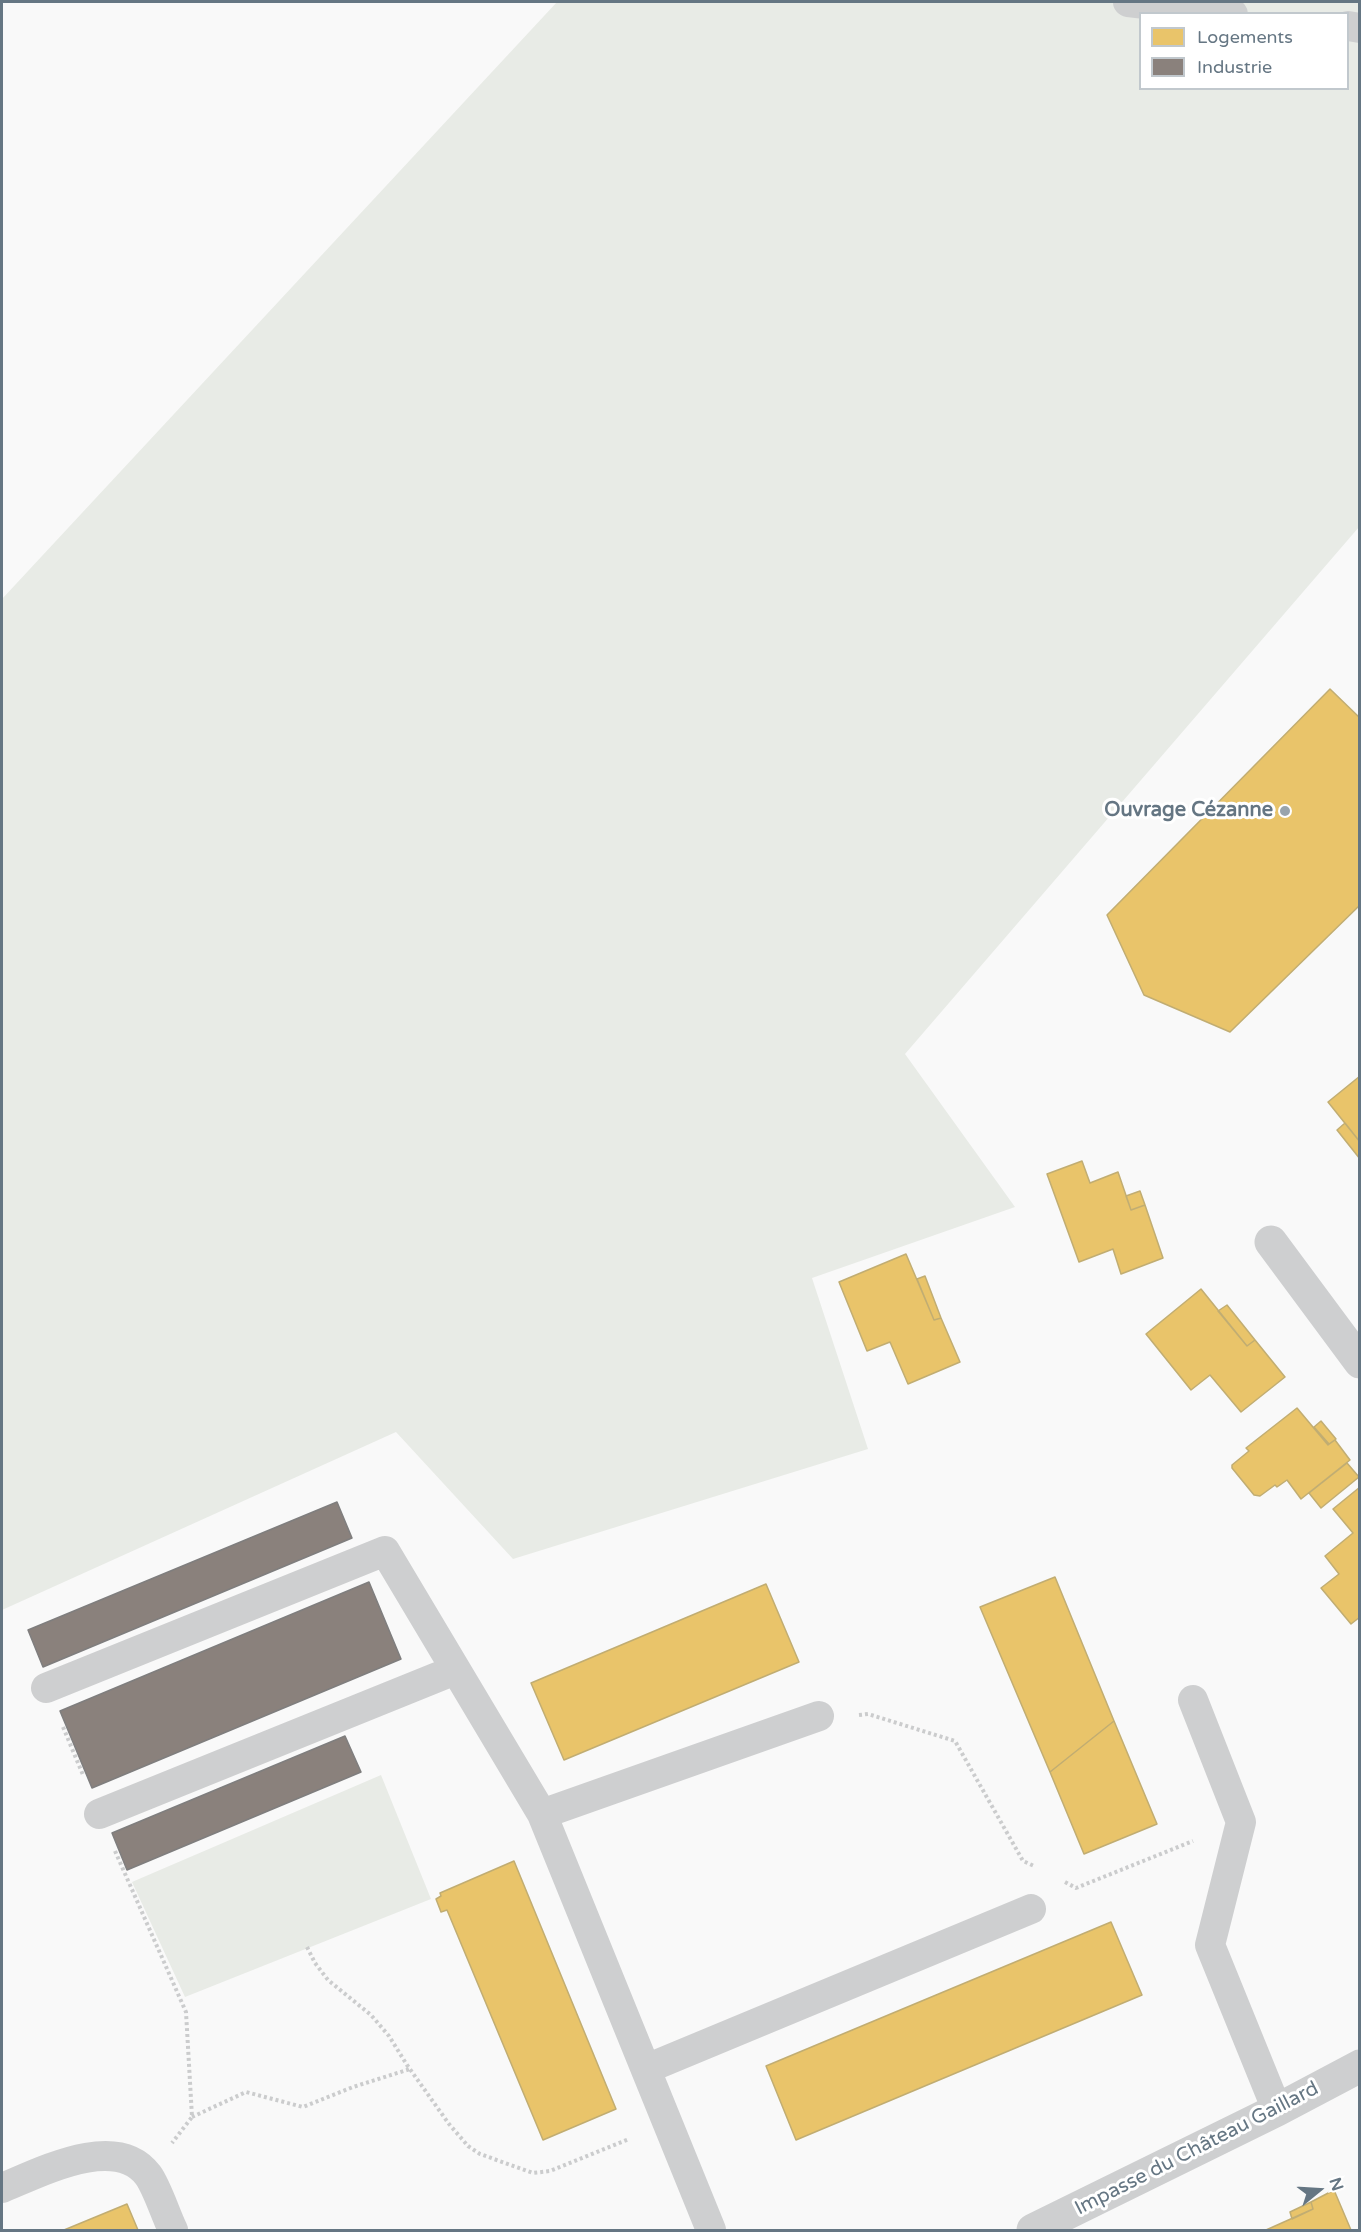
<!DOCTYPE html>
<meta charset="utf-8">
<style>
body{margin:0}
#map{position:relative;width:1361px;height:2232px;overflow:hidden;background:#f9f9f9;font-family:"Varela Round",sans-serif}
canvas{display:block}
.frame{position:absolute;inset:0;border:3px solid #657683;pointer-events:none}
.legend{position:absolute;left:1139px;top:12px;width:210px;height:78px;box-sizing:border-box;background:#fff;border:2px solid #c1c8cd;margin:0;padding:8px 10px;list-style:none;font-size:18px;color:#657683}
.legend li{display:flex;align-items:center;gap:12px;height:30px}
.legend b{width:30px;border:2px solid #c1c8cd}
.north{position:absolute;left:1289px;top:2160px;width:60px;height:60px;-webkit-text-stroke:4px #fff;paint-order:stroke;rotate:72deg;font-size:16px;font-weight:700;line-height:24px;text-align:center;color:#657683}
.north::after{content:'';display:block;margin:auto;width:21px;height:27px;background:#657683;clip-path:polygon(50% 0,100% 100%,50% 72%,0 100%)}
</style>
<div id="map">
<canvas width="1361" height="2232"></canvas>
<div class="frame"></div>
<ul class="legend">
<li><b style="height:16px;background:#e9c46a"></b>Logements</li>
<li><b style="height:16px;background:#8a817c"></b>Industrie</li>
</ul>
<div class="north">N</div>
</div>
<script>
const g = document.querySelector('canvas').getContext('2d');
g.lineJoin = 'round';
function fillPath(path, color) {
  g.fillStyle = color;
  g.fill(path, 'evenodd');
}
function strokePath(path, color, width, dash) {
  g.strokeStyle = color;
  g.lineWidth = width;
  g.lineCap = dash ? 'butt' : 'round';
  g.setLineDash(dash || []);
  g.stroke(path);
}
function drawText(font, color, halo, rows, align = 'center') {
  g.font = font + ' "Varela Round",sans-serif';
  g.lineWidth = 6;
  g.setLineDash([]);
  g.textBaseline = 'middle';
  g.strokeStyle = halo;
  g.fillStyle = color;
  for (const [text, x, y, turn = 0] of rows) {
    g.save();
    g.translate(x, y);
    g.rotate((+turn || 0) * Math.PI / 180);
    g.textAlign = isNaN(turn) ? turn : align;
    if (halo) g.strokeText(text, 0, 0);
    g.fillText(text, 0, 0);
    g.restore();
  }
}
fillPath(new Path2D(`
 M557,2h802v525l-454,527 110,153 -203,71 56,171 -355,110 -117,-127 -394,178v-1011zM1140,14h208v74h-208z
 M381,1775l50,124 -246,98 -53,-115z`), '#e8ebe6');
const homes = new Path2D(`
 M1330,689l30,29v187l-130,127 -86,-37 -37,-80z
 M1360,1076v66l-32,-40z
 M1345,1123l15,19v17l-23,-29z
 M1082,1161l8,22 28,-11 13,38 14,-5 18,53 -42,16 -8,-25 -34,13 -32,-88z
 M1140,1191l5,14 -14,5 -5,-14z
 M906,1254l28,66 7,-2 19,44 -52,22 -18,-42 -23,9 -28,-69z
 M925,1276l16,42 -7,2 -17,-41z
 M1201,1289l46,57 8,-6 30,37 -44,35 -31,-37 -19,15 -45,-56z
 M1227,1305l28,35 -8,6 -29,-35z
 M1297,1408l31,37 7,-5 15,20 -49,39 -14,-19 -10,7 -2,-2 -15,11 -6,-1 -22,-27v-3l17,-14 -3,-3z
 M1321,1421l15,18 -7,5 -15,-17z
 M1347,1463l12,14 -38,31 -12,-15z
 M1360,1487v130l-9,7 -30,-36 18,-14 -14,-18 28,-23 -20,-24z
 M1055,1577l59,144 -64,51 -70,-165z
 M766,1584l33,78 -235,98 -33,-77z
 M1114,1721l43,103 -73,30 -34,-82z
 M514,1861l102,248 -73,31 -96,-230 -6,2 -5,-13 5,-3 -1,-3z
 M1111,1922l31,73 -346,145 -30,-74z
 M1334,2190l17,40h-85l47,-21 -2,-7z
 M1311,2202l2,7 -21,10 -2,-7z
 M127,2204l11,26h-74z`);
fillPath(homes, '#e9c46a');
strokePath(homes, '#c1ad72', 1.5);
const industry = new Path2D(`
 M337,1502l15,36 -309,129 -15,-37z
 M369,1582l32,77 -309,129 -32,-77z
 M345,1736l16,36 -234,98 -15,-37z`);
fillPath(industry, '#8a817c');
strokePath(industry, '#7f7e7e', 1.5);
strokePath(new Path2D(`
 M859,1715l9,-1 87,27 68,120 11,5
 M63,1727l20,48
 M115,1851l71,161 6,105 -20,26
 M1065,1882l11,6 117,-47
 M307,1947l8,16 13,17 43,35 18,21 18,29 42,59 19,22 12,8 53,19 17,-2 79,-32
 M192,2117l54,-25 57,15 50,-20 57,-18`), '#cbcccd', 4, [3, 3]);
strokePath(new Path2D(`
 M1128,2l105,12
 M1348,26l12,2
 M46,1688l339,-137 157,263 169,416
 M1193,1700l48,122 -31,123 67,165
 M99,1814l356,-144
 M542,1814l277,-98
 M646,2069l385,-160
 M2,2188c37,-15 114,-56 146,-13 9,12 18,41 25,55`), '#cecfd0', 30);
strokePath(new Path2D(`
 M1271,1242l89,120
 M1033,2230l244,-120 83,-44`), '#cecfd0', 33);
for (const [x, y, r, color] of [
 [1285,811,6,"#99a4ac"]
]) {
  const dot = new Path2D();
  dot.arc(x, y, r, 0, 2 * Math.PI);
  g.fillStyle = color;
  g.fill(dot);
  strokePath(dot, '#fff', 2);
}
drawText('bold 20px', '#657683', '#fff', [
 ["Ouvrage Cézanne",1273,811]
], 'right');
drawText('20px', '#657683', '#fff', [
 ["Impasse du Château Gaillard",1197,2149,-27]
]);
</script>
